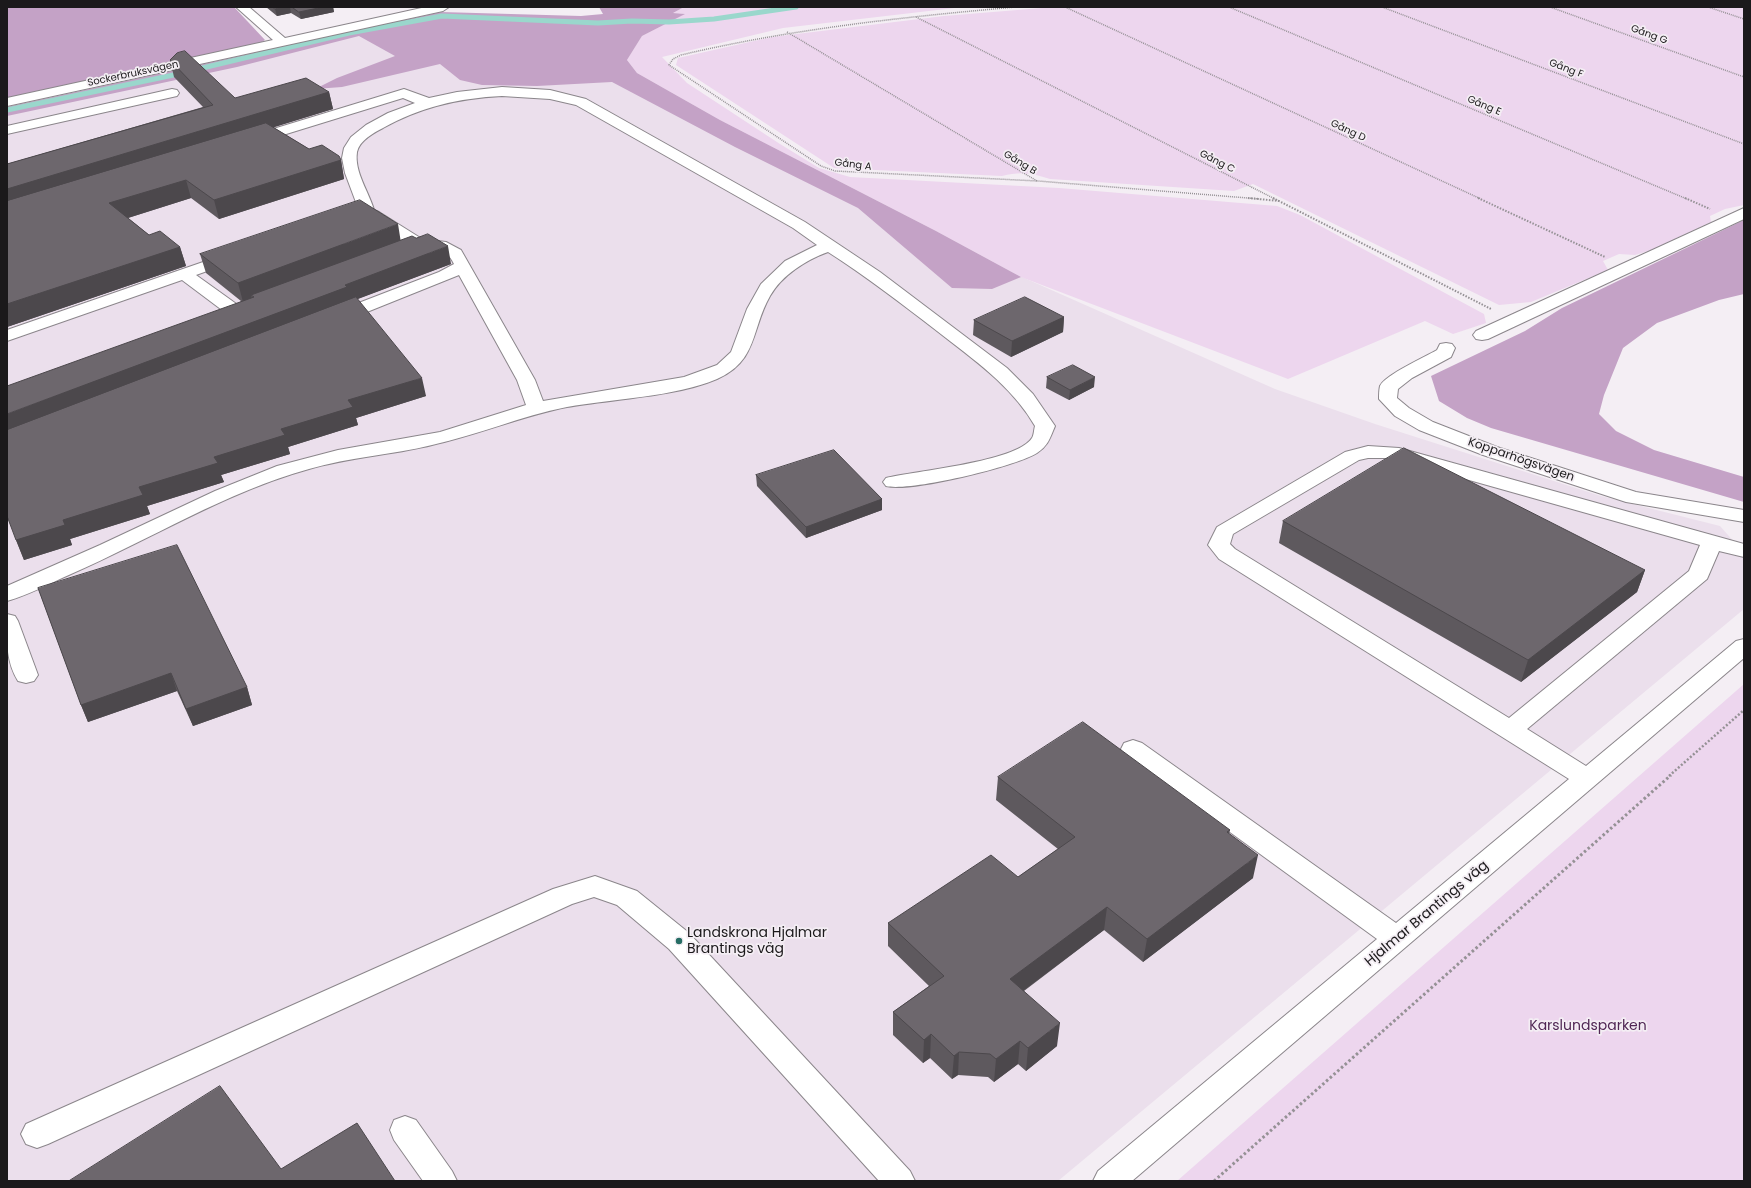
<!DOCTYPE html>
<meta charset="utf-8">
<style>
body{margin:0}
#map{position:relative;width:1751px;height:1188px;overflow:hidden;background:#f4eef4;font-family:Poppins,sans-serif}
canvas{display:block}
.frame{position:absolute;inset:0;border:8px solid #1b191b;pointer-events:none}
</style>
<div id="map">
<canvas width="1751" height="1188"></canvas>
<div class="frame"></div>
</div>
<script>
const g = document.querySelector('canvas').getContext('2d');
g.lineJoin = 'round';
function fillPath(path, color) {
  g.fillStyle = color;
  g.fill(path, 'evenodd');
}
function strokePath(path, color, width, dash) {
  g.strokeStyle = color;
  g.lineWidth = width;
  g.lineCap = dash ? 'butt' : 'round';
  g.setLineDash(dash || []);
  g.stroke(path);
}
function drawText(font, color, halo, rows, align = 'center') {
  g.font = font + ' Poppins,sans-serif';
  g.lineWidth = 3.5;
  g.setLineDash([]);
  g.textBaseline = 'middle';
  g.strokeStyle = halo;
  g.fillStyle = color;
  for (const [text, x, y, turn = 0] of rows) {
    g.save();
    g.translate(x, y);
    g.rotate((+turn || 0) * Math.PI / 180);
    g.textAlign = isNaN(turn) ? turn : align;
    if (halo) g.strokeText(text, 0, 0);
    g.fillText(text, 0, 0);
    g.restore();
  }
}
fillPath(new Path2D(`
 M383,24l229,57 261,130 402,178 100,35 226,72 119,30 24,27v56l-686,572h-1051v-1075z`), '#ebdfec');
fillPath(new Path2D(`
 M684,7h279l-180,21 -121,29 25,26 93,61 39,24 31,9 209,11 218,18 23,9 184,99 2,9 -33,11 -28,-13 -137,58 -267,-102 -85,-46 -216,-111 -83,-47 -10,-13 15,-24 42,-22 -11,-1z
 M1054,7h690v198l-19,4 -15,7 1,6 -60,28 -16,5 -16,-1 -16,7 5,9 -77,32 -32,3 -246,-121 -19,7 -184,-12c-17,-6 -30,-8 -48,-3l-168,-8 -158,-103 2,-7 94,-21 172,-21z
 M1744,684v497h-567z`), '#edd6ee');
fillPath(new Path2D(`
 M7,7h227l31,33 -6,4 -252,55z
 M599,7h85l-11,6 12,1 -43,22 -15,24 10,13 83,47 216,111 85,46 -29,12 -40,-1 -94,-80 -123,-61 -123,-65 -75,4 -55,-1 -22,-5 -20,-16 -98,23 -27,2 22,-11 58,-22 -36,-20 -122,31 -230,49v-9l434,-95 140,4 22,-2z
 M1744,220v74l-25,6 -62,23 -34,25 -19,47 -5,19 17,17 38,19 90,27v25l-253,-74 -24,-10 -28,-17 -8,-25 94,-45 37,-23z`), '#c4a2c6');
strokePath(new Path2D(`
 M194,70l155,-37 93,-17 156,7 34,-2 37,1 45,-3 82,-12
 M7,110l176,-37`), '#9ad7cc', 5);
const minor = new Path2D(`
 M236,7h13l36,31 141,-31h23l-6,4 -436,95v-8l266,-58z
 M502,87l48,3 36,9 219,123 75,50 127,96 26,26 22,32c-5,12 -7,20 -18,27 -22,14 -128,39 -151,33l-3,-4 3,-4c28,-7 131,-16 146,-40 2,-3 2,-9 3,-12 -23,-40 -62,-67 -98,-95 -35,-27 -71,-55 -109,-79 -22,8 -46,23 -58,44 -19,33 -12,65 -53,83 -42,18 -105,20 -150,28 -46,9 -89,28 -135,38 -40,10 -82,12 -123,24 -81,22 -160,71 -238,105 -21,9 -42,21 -64,27v-15l93,-41 115,-54 62,-25 61,-16 102,-18 86,-27 -9,-25 -58,-105 -117,47 -6,1 -6,-1 -3,-4 3,-4 109,-42 15,-8c-10,-22 -25,-10 -41,-17 -16,-7 -31,-19 -46,-29l-2,-3 -5,-2 -15,-40 -3,-15 2,-10 7,-11 15,-12 22,-12 27,-10 -12,-5 -146,45h-10l-2,-3 2,-3 157,-48 25,9 28,-6zM502,96l48,3 26,6 217,123 24,17 -32,16 -24,23 -14,25 -16,43 -14,13 -33,12 -141,24 -8,-21 -74,-130 -15,-8 -24,-3 -43,-27 -5,-2c-5,-18 -20,-38 -17,-58 2,-11 16,-19 26,-24 37,-21 76,-30 119,-32z
 M172,89l5,1 2,3 -2,3 -170,38v-8z
 M1744,208v11l-256,120 -6,1 -6,-1 -3,-4 3,-4z
 M232,252l6,2 2,3 -2,3 -42,15 46,33 3,4 -3,4 -6,1 -6,-1 -48,-36 -175,61v-11z
 M1446,343l6,1 3,4 -4,9 -39,21 -14,11 -1,9 12,10 24,14 64,25 139,45 108,18v12l-118,-20 -143,-47 -64,-25 -24,-14 -16,-17c0,-4 0,-9 1,-13 5,-11 45,-29 57,-36l3,-6z
 M1368,446l31,2 345,96v13l-25,-6 -12,28 -180,150 59,37 150,-125 8,-2v19l-612,523h-39l5,-10 279,-232 -253,-184 -3,-6 3,-6 9,-3 9,3 254,180 173,-144 -350,-220 -11,-14 9,-18 128,-75zM1368,458h23l309,87 -11,26 -180,147 -274,-169 -5,-5 3,-10 126,-74z
 M7,614l8,2 3,5 20,54 -4,6 -8,2 -8,-2c-13,-21 -11,-44 -11,-67z
 M595,876l42,15 52,42 221,238 5,10h-36l-210,-232 -52,-44 -23,-8 -22,7 -524,240 -11,4 -11,-4 -5,-10 5,-10 527,-235z
 M405,1116l11,4 36,51 5,10h-34l-29,-41 -4,-10 4,-10z`);
strokePath(minor, '#8b868b', 2);
strokePath(new Path2D(`
 M1016,7c-113,10 -225,22 -335,48l-8,4 -4,6 152,101 14,5 203,10 222,18
 M1065,7l416,192
 M1229,7l458,192
 M1382,7l362,137
 M1550,7l194,70
 M1708,7l36,12
 M916,17l359,182
 M787,32l250,149`), '#959195', 1.5, [1, 1]);
strokePath(new Path2D(`
 M1248,198l31,3
 M1273,198l218,111
 M1478,198l127,59
 M1685,198l25,11`), '#959195', 2, [1.5, 1.5]);
strokePath(new Path2D(`
 M1669,776l75,-66`), '#959195', 2.5, [2, 2]);
strokePath(new Path2D(`
 M1214,1181l457,-406`), '#959195', 3, [2.5, 2.5]);
fillPath(minor, '#fff');
fillPath(new Path2D(`
 M266,7h67l1,5 -33,7 -10,-6 -14,3z
 M170,60l65,38 94,-6 4,17 -60,18 36,22 32,11 3,19 -125,40 -28,-21 -63,20 21,17 31,12 6,19 -179,61v-163l196,-57 -29,-30z
 M401,240l50,24 -94,35 69,97 -70,22 2,7 -70,22 2,7 -69,21 3,7 -77,24 3,8 -80,25 2,6 -48,15 -8,-20 225,-239 -35,-28 -6,-19z
 M1064,317l-1,15 -52,25 -38,-22 1,-15z
 M1047,377l47,10 -25,13 -23,-12z
 M756,475l126,24v11l-76,28 -49,-52z
 M1283,521l362,49 -8,22 -116,90 -242,-139z
 M38,588l209,99 5,18 -59,21 -16,-35 -89,31 -7,-17z
 M998,777l232,53 -1,4 24,44 -110,84 -39,-32 -80,61 33,55 -31,25 -8,-7 -24,18 -6,-5 -30,-2 -6,4 -22,-21 -7,5 -30,-28v-23l36,-26 -41,-40v-23l130,-46 40,-28 -62,-49z`), '#5e595e');
fillPath(new Path2D(`
 M282,7h8l1,6 -14,3 -2,-7z
 M323,7h10l1,5 -33,7 -2,-7z
 M329,92l4,17 -326,101v-21z
 M341,160l3,19 -125,40 -5,-19z
 M186,180l5,18 -76,24 -6,-19z
 M398,224l3,19 -150,52 1,4 -9,3 -5,-19z
 M448,246l3,18 -101,38 -343,133v-21l338,-129z
 M180,247l6,19 -179,61v-23z
 M1064,317l-1,15 -52,25 1,-16z
 M1095,377l-1,10 -25,13 1,-10z
 M422,378l4,18 -70,22 2,7 -70,22 2,7 -69,21 3,7 -77,24 3,8 -80,25 2,6 -48,15 -8,-20 123,-53 75,-30 134,-57z
 M882,499v11l-76,28v-11z
 M1645,570l-8,22 -116,90 7,-22z
 M171,673l6,18 -89,31 -7,-17z
 M247,687l5,18 -59,21 -7,-17z
 M1258,855l-5,23 -110,84 4,-23z
 M1107,907l-3,23 -96,72 2,-23z
 M1060,1023l-3,23 -31,25 2,-23z
 M931,1034l-1,24 -7,5 1,-23z
 M1020,1041l-2,23 -24,18 2,-23z
 M959,1052l-1,23 -6,4 2,-23z`), '#4c484c');
const building = new Path2D(`
 M273,7h9l-7,2z
 M292,7h31l-24,5z
 M185,51l50,47 71,-20 23,14 -322,97v-25l206,-59 -43,-45 7,-7z
 M266,123l43,26 13,-4 17,11 2,4 -127,40 -28,-20 -77,23 40,32 11,-4 20,16 -173,57v-103z
 M360,200l38,24 -160,59 -38,-29z
 M428,234l20,12 -103,39 2,2 -340,127v-28l247,-89 -3,-2 161,-59 4,2z
 M356,297l66,81 -74,22 5,7 -72,22 4,6 -71,22 4,6 -79,24 4,8 -80,25 2,5 -49,15 -9,-24v-86z
 M1025,297l39,20 -52,24 -38,-21z
 M1073,365l22,12 -25,13 -23,-13z
 M1404,448l241,122 -117,90 -245,-139z
 M834,450l48,49 -76,28 -50,-52z
 M177,545l70,142 -61,22 -15,-36 -90,32 -43,-117z
 M1083,722l147,108 -3,2 31,23 -111,84 -40,-32 -97,72 50,44 -32,25 -8,-7 -24,18 -6,-5 -31,-2 -5,4 -23,-22 -7,6 -31,-28 51,-36 -56,-53 103,-68 27,22 57,-40 -77,-60z
 M220,1086l61,83 76,-46 38,58h-326z`);
fillPath(building, '#6d676d');
strokePath(building, '#4c484c', 1);
for (const [x, y, r, color] of [
 [679,941,4,"#266d64"]
]) {
  const dot = new Path2D();
  dot.arc(x, y, r, 0, 2 * Math.PI);
  g.fillStyle = color;
  g.fill(dot);
  strokePath(dot, '#f4eef4', 1.5);
}
drawText('10px', '#1b191b', '#f4eef4', [
 ["Gång G",1649,35,20],
 ["Gång F",1566,69,21],
 ["Sockerbruksvägen",133,74,-12],
 ["Gång E",1484,106,23],
 ["Gång D",1348,131,25],
 ["Gång C",1217,162,27],
 ["Gång B",1020,163,31],
 ["Gång A",853,165,7]
]);
drawText('12px', '#1b191b', '#f4eef4', [
 ["Kopparhögsvägen",1521,460,19]
]);
drawText('14px', '#1b191b', '#f4eef4', [
 ["Hjalmar Brantings väg",1427,914,-40]
]);
drawText('14px', '#1b191b', '#f4eef4', [
 ["Landskrona Hjalmar",687,933],
 ["Brantings väg",687,949]
], 'left');
drawText('14px', '#512755', '#f4eef4', [
 ["Karslundsparken",1588,1026]
]);
</script>
